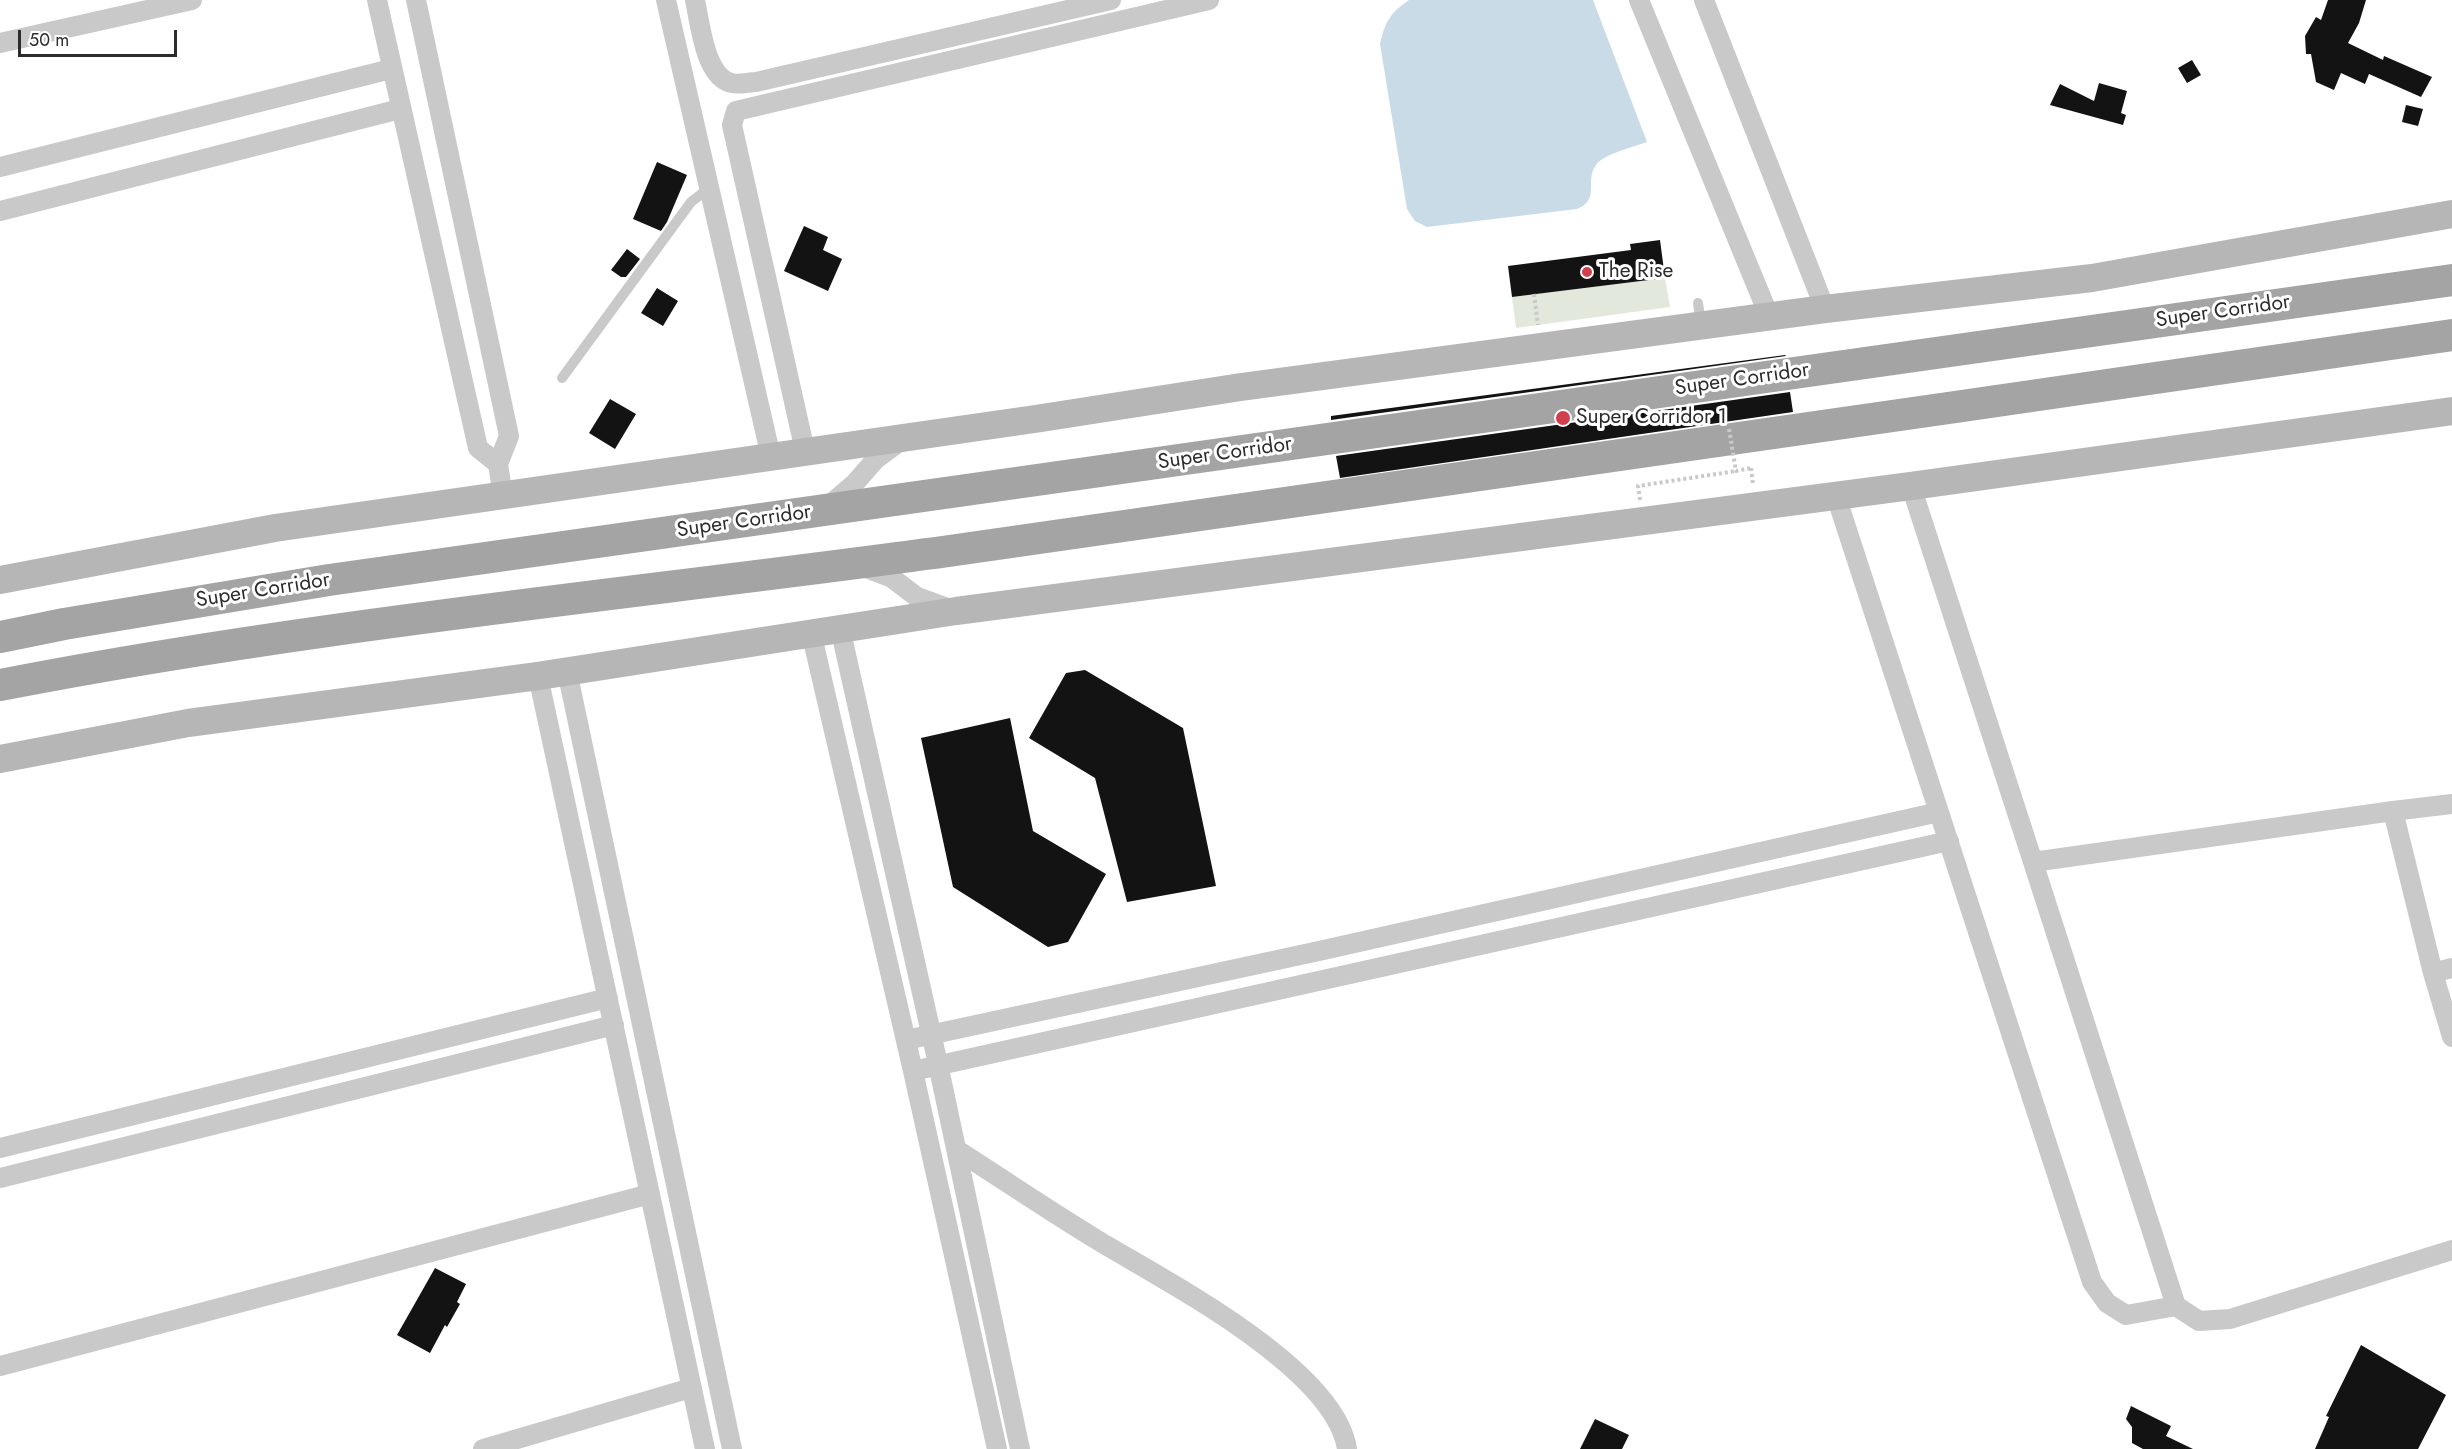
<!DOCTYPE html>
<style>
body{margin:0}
#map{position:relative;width:2452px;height:1449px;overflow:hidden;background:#fff;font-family:Jost,sans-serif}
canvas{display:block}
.scale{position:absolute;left:18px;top:30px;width:159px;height:27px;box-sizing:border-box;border:3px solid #2c2c2c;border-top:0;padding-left:8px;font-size:18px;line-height:21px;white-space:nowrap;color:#2c2c2c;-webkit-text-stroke:4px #fff;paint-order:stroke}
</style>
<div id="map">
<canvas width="2452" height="1449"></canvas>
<div class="scale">50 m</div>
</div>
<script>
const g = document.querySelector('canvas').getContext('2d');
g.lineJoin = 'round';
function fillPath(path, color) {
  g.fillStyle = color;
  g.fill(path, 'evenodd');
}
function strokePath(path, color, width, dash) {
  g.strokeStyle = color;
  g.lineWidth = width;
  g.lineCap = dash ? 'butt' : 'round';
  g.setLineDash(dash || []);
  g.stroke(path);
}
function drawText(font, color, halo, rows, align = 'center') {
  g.font = font + ' Jost,sans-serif';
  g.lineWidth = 6;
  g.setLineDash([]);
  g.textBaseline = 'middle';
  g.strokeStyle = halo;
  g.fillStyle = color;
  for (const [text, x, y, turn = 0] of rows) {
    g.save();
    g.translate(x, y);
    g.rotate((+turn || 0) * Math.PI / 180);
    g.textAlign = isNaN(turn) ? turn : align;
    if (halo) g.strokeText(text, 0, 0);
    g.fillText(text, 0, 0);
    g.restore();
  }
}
fillPath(new Path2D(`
 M1665,278l5,29 -154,21 -4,-31z`), '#e2e8db');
fillPath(new Path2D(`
 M1409,0h184l54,142c-13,5 -44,12 -51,23 -12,17 5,34 -19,44l-150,18 -12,-6 -8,-12 -27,-165c5,-22 10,-31 29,-44z`), '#c8dbe6');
fillPath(new Path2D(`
 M2328,0h38l-7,23 -11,20 35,17 1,-4 48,21 -11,20 -52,-23 -4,10 -24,-11 -7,17 -18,-8 -5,-28h-5l-1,-18 11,-19 5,3z
 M2192,60l9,15 -14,8 -9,-15z
 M2099,83l28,8 -6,22 5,2 -3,10 -73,-20 10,-21 34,17z
 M2406,105l17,4 -5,17 -16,-4z
 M657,162l30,13 -20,47 -6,9 -28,-12z
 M804,226l24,11 -5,13 19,9 -14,32 -44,-20z
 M1660,240l5,38 -153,19 -4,-31 123,-16 -1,-6z
 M627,249l13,10 -14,18h-5l-10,-7z
 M657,288l21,13 -15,25 -22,-13z
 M1785,355l1,1 -455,64v-4z
 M1790,392l3,20 -453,66 -4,-22z
 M610,399l26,15 -21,35 -26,-16z
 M1085,670l98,58 33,158 -89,16 -32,-124 -66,-40 37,-65z
 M1010,718l23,113 73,43 -38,68 -20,5 -95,-60 -32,-149z
 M435,1268l31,16 -9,18 3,2 -13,23 -2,-2 -15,28 -33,-18z
 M2361,1345l85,50 -28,54h-103l14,-32 -3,-1z
 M2131,1406l40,20 -5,10 27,13h-50l-11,-6v-16l-6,-8z
 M1595,1419l34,16 -7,14h-42z`), '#131313');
strokePath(new Path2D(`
 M1534,294l4,31
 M1751,468l2,16
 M1640,500l-2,-14 98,-15`), '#c9c9c9', 4, [3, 3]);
strokePath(new Path2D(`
 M1698,303l3,22
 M562,378l129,-176 17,-13`), '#c9c9c9', 10);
strokePath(new Path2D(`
 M377,0l101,448 20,16
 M416,0l93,436 -11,28 5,32
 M666,0l105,457
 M695,0c5,23 10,78 37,83 7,2 17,-1 24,-1l355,-82
 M1639,0l130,316
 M1704,0l121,309
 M0,43l192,-43
 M0,167l391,-98
 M0,211l400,-102
 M805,451l-73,-326 4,-14 473,-111
 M1911,486l122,376 360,-51 40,162 19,-5
 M1836,496l256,786 15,21 19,12 50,-9
 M826,508l29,-25 21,-24 26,-19
 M861,566l31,12 25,19 36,13
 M840,628l98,436 82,385
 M811,632l102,439 84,378
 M567,671l165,778
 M538,676l167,773
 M2393,811l59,-7
 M2033,862l143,444 23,15 31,-2 222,-69
 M2433,973l19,64
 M906,1040l413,-89 620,-139
 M913,1071l1036,-230
 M0,1148l608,-150
 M957,1150c47,30 94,62 142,91 66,40 236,127 248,208
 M0,1178l614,-153
 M0,1366l650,-172
 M483,1449l208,-61`), '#c9c9c9', 20);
strokePath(new Path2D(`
 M0,580l275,-52 760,-109 206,-32 584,-78 267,-31 360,-64
 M0,759l188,-36 350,-47 418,-65 955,-125 541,-75`), '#b6b6b6', 28);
strokePath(new Path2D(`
 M0,637l64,-13 265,-44 2123,-300
 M0,685c313,-61 633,-91 949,-134 501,-69 1002,-144 1503,-216`), '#a4a4a4', 32);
strokePath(new Path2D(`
 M1729,429l7,42 15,-3`), '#c9c9c9', 4, [3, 3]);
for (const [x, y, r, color] of [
 [1587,272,6,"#d13f4d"],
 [1563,418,8,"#d13f4d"]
]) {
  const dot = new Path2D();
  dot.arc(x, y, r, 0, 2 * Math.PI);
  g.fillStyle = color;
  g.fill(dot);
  strokePath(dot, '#fff', 2);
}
drawText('21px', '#2c2c2c', '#fff', [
 ["The Rise",1599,272],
 ["Super Corridor 1",1576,418]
], 'left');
drawText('21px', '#2c2c2c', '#fff', [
 ["Super Corridor",2223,312,-8],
 ["Super Corridor",1742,380,-8],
 ["Super Corridor",1225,454,-8],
 ["Super Corridor",744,522,-8],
 ["Super Corridor",263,591,-9]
]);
</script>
